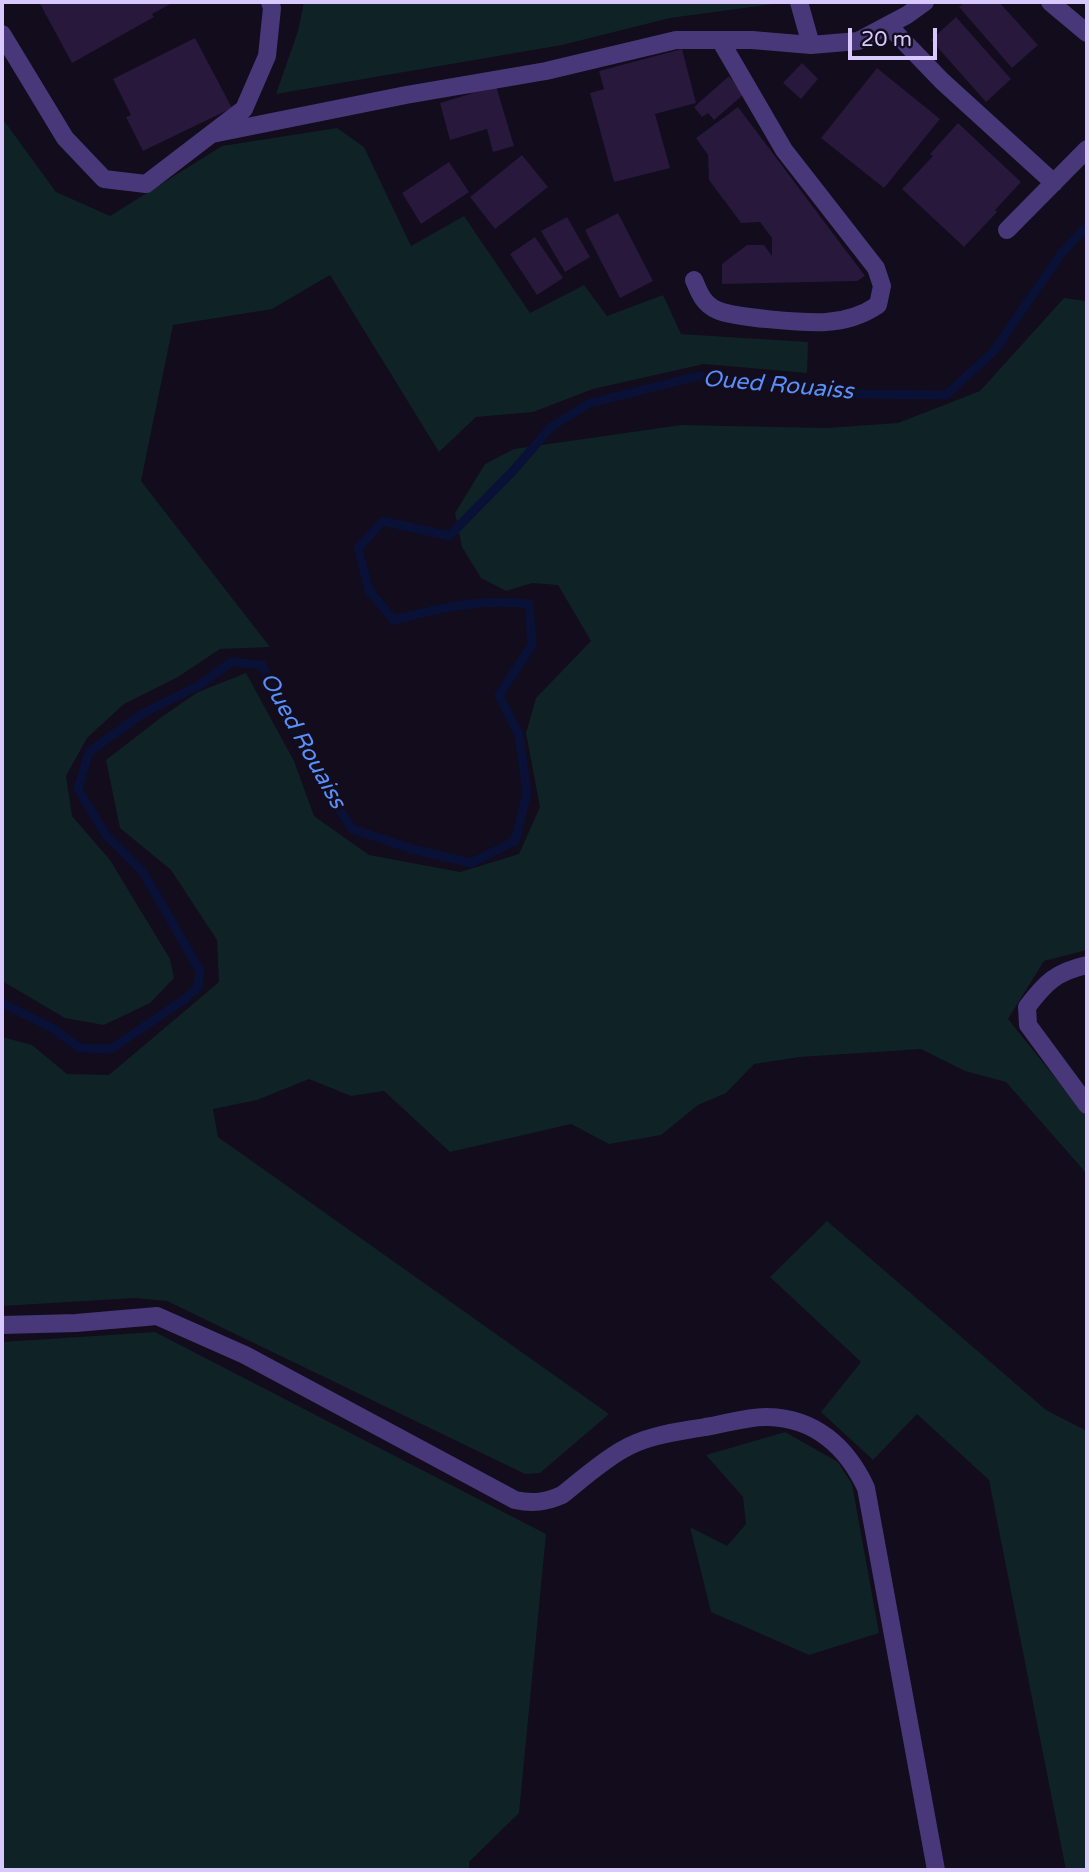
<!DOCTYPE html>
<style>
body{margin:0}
#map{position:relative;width:1089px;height:1872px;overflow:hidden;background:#120c1c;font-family:"Varela Round",sans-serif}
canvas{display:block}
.frame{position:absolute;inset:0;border:4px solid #d9c8fd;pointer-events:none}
.scale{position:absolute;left:848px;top:28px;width:89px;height:32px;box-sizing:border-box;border:4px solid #d9c8fd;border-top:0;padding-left:9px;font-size:21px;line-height:24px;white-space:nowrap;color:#d9c8fd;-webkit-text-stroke:5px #120c1c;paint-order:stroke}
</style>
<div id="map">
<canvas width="1089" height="1872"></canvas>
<div class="frame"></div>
<div class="scale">20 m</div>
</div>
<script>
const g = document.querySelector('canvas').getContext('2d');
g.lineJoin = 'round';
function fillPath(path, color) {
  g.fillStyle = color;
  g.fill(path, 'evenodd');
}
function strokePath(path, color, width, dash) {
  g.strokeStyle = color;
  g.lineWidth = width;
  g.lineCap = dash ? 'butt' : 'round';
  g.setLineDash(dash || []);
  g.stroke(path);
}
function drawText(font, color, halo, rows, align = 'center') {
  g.font = font + ' "Varela Round",sans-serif';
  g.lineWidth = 7;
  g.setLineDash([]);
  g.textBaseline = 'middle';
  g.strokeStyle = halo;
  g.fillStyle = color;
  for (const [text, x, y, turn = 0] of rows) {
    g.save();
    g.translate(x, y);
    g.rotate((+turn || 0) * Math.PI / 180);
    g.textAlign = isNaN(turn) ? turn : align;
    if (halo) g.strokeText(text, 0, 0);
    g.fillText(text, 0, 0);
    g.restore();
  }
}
fillPath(new Path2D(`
 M304,2h477v1l-111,15 -108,27 -286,49 22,-63z
 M2,118l54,74 54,24 112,-70 115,-18 27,19 47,99 53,-30 66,97 54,-28 23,31 56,-21 18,39 127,8 -1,31 -103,-9 -111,25 -60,23 -57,5 -37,35 -109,-177 -58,34 -99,16 -32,156 129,166 -50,2 -42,28 -54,27 -37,34 -21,38 6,40 38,44 60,99 4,19 -24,25 -46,22 -39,-7 -63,-37z
 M1064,298l23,3v649l-43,11 -36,58 79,98v57l-81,-92 -41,-11 -44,-22 -121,8 -46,7 -28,29 -28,12 -37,30 -52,9 -38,-20 -121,28 -66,-61 -33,5 -42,-17 -52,21 -44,9 5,28 391,277 -69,59 -15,1 -358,-173 -32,-3 -133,8v-269l30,8 35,29 42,1 110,-93 -2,-42 -46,-70 -51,-42 -14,-68 57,-44 35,-24 48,-19 48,88 20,55 55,39 91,17 59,-18 21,-47 -14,-74 10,-35 55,-57 -33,-56 -26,-2 -26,8 -25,-13 -19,-31 -7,-34 30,-49 29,-15 167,-24 146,3 71,-5 82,-32z
 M827,1221l219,189 41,21v439h-21l-77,-390 -72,-66 -44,46 -52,-48 40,-50 -91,-85z
 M155,1332l391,202 -27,279 -50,49v8h-467v-528z
 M785,1432l53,30 14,22 27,149 -70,22 -98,-43 -21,-85 37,19 19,-22 -3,-27 -37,-42z`), '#0f2226');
strokePath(new Path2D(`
 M2,1003l52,26 26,19 31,1 74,-50 13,-12 2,-16 -57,-99 -37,-37 -28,-46 11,-37 53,-38 56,-28 33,-24 31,3 44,92 46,72 60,20 59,14 44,-22 12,-48 -8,-58 -20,-40 33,-50 -3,-41c-48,-6 -89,4 -135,16l-25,-29 -11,-43 25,-27 66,15 64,-65 38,-44 39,-24 108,-27 110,8 44,10 94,1 48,-44 67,-97 26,-28`), '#0a1137', 9);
fillPath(new Path2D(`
 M39,2h135l-22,12 2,3 -82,46z
 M964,2h35l39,43 -26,23 -53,-61z
 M956,17l55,62 -25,23 -55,-62z
 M195,38l37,70 -89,43 -17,-34 5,-2 -18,-36z
 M682,49l14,54 -41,11 15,54 -56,14 -24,-89 14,-4 -5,-18z
 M802,63l16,16 -17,20 -18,-16z
 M877,68l63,51 -56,69 -63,-50z
 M729,76l15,18 -30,26 -6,-7 -6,4 -8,-10z
 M496,86l18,60 -21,6 -6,-23 -37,11 -10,-37z
 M738,107l127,169 -8,5 -135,3v-20l25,-19h17l8,11v-18l-12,-16 -19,1 -32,-43 -1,-25 -12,-17z
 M958,123l63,59 -26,28 2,2 -33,35 -62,-58 31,-33 -3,-2z
 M522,155l26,32 -53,42 -25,-32z
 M449,162l20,30 -48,32 -19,-31z
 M618,213l35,68 -33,17 -35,-68z
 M567,217l23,40 -25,15 -24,-41z
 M535,237l28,41 -26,17 -27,-41z`), '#27183c');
strokePath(new Path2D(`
 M799,2l12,43
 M1050,2l37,31
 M888,25l54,56 112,102
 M2,34l63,104 39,41 42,5 98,-75 23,-53 5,-48 -2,-6
 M212,134l194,-39 140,-24 130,-31h76l59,5 47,-4 49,-26 18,-13
 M1007,230l80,-81
 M694,280c5,12 9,24 23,30 17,8 88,13 109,12 18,-1 37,-7 52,-17l4,-19 -6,-18 -92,-118 -64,-110
 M1087,965c-31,7 -41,17 -60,42l1,18 59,80
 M2,1325l74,-2 81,-7 88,39 270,145c18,4 31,2 47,-5 19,-15 39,-33 60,-45 25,-15 55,-18 83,-23 20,-3 43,-11 63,-10 47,1 79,30 98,71l70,382`), '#48387a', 18);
drawText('italic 23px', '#598ffa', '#120c1c', [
 ["Oued Rouaiss",778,386,5],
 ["Oued Rouaiss",302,741,61]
]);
</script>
